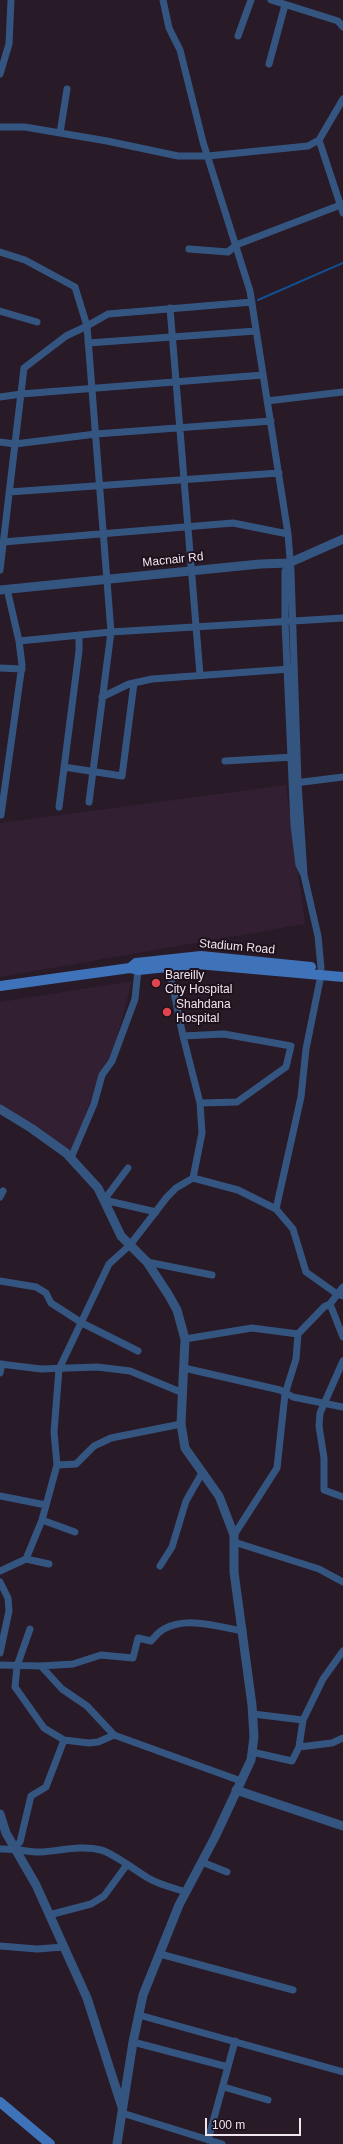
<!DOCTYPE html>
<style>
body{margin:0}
#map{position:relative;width:343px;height:2144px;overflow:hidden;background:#281a27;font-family:Helvetica,sans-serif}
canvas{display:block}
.scale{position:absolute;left:205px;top:2118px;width:96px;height:18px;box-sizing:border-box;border:2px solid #efe6ee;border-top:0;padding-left:5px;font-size:12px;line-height:14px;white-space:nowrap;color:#efe6ee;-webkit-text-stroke:3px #1e111d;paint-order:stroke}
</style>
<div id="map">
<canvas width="343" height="2144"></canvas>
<div class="scale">100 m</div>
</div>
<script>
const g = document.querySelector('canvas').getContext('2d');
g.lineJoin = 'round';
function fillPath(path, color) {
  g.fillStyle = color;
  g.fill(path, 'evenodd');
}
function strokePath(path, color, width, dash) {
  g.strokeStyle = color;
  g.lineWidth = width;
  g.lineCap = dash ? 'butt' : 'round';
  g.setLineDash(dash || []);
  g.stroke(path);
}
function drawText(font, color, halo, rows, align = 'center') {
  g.font = font + ' Helvetica,sans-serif';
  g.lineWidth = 4;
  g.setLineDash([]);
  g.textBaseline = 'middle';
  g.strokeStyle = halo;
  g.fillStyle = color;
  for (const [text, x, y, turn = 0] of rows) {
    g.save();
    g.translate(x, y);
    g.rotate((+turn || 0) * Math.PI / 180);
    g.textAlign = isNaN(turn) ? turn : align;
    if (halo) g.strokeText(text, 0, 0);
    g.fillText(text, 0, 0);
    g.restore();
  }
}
fillPath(new Path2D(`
 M286,785l19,139 -305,53v-154z
 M132,981l-19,71 -10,16 -32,86 -71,-47v-105z`), '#321f31');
strokePath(new Path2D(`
 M258,300l85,-37`), '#124e90', 2);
strokePath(new Path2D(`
 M163,0l6,28 11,22 23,92 47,149 38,243 3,37 7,212 6,92
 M271,0l67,21 5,6
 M238,36l13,-36
 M269,64l16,-59
 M0,74l9,-30 2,-44
 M0,127h25l82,14 71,15h30l100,-10 11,-6 24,-41
 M60,133l7,-44
 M319,140l24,73
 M189,249l39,3 8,-7 107,-41
 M0,252l25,8 50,27 12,39 -21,10 -42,32 -24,202
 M170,308l30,367
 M0,311l37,11
 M88,343l168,-12
 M0,397l21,-3 242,-19
 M267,401l76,-9
 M0,442l15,2 81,-10 175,-13
 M9,492l270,-19
 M3,542l230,-19 55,11
 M289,563l-4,8v51l9,203 5,40 5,10 14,61 3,32
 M19,641l92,-9 232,-14
 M0,668l22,1
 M102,697l27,-13 23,-5 138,-10
 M225,761l68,-4
 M64,767l58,9 12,-93
 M295,783l48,-6
 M89,802l22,-170 -24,-306 21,-12 144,-12
 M59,807l20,-156v-16
 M1,815l21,-150 -3,-24 -12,-52
 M171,966v12l12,58 17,67 2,30 -9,45
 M183,1036l41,-2 67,12 -5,21 -49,35 -37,1
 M71,1158l23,-54 8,-29 10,-14 23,-62 3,-29
 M128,1168l-24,32 52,12
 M0,1197l3,-6
 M276,1209l25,-112 5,-48 15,-74
 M147,1262l65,13
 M0,1281l36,6 10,6 5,10 31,20 56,28
 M330,1304l13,33
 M185,1339l67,-11 46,6
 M343,1361l-23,52 -1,13 5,32v32l19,7
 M0,1364l41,5 56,-2 33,4 53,22
 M184,1368l96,22 13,7 50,10
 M0,1373l2,-9
 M57,1465l19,-1 18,-18 17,-8 70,-14
 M0,1496l46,9
 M42,1520l33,12
 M234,1535l43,-67 8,-74 11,-35 2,-25 26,-27 6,-3 13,-17
 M234,1542l85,27 24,13
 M26,1559l16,-39 15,-55 -3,-33 5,-63 50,-105 21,-19 37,-48 9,-9 17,-10 45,12 38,19 17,20 13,43 31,22 6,2
 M160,1566l12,-19 14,-46 16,-28
 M0,1571l26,-12 23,5
 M0,1582l8,16 1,13 -9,42
 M30,1629l-13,37 -2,21 29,41 20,12 25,3 9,-1 16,-7
 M0,1665l41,1 32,-2 28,-9 32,3 5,-20 13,3c4,-4 8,-10 13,-12 23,-13 55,-2 79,2
 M41,1666l21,23 25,17 27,29 127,46
 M253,1714l50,6
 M299,1747l33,-4 11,-5
 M252,1752l40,9 7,-14 4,-27 20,-41 20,-28
 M14,1848l6,-6 11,-46 15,-9 18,-47
 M0,1849c14,-1 27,3 40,3 20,-1 41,-7 61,-2 12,3 35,21 47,28 12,7 26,10 38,14
 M202,1862l25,10
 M49,1915l42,-11 13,-8 22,-30
 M0,1946l37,3 27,-2
 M160,1954l133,36
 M139,2015l204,57
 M133,2042l95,25
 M224,2087l44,13
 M122,2113l100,31
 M208,2140l27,-99`), '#355581', 7);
strokePath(new Path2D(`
 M0,590l260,-26 29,-1 54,-24
 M0,1109l31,19 35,25 32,35 23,48 26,26 21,32 9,16 8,29 -4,85 4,24 34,48 15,39v37l18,133 2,32 -3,23 -36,77 -36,68 -36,90 -10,47 -16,102
 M236,1790l107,36
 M0,1814l6,19 30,52 51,113 35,109`), '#355581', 9);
strokePath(new Path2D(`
 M130,968l6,-5 65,-7 110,11
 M0,986l130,-18 8,2 59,-6 146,13
 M0,2102l50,42`), '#3e72b9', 10);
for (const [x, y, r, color] of [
 [156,983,5,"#e0444e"],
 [167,1012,5,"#e0444e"]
]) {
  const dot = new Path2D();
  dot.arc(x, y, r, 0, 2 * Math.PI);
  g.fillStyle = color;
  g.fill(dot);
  strokePath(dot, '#1e111d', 1.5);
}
drawText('12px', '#efe6ee', '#1e111d', [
 ["Macnair Rd",173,560,-6],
 ["Stadium Road",237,947,5]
]);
drawText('12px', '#efe6ee', '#1e111d', [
 ["Bareilly",165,976],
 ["City Hospital",165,990],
 ["Shahdana",176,1005],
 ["Hospital",176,1019]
], 'left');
</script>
